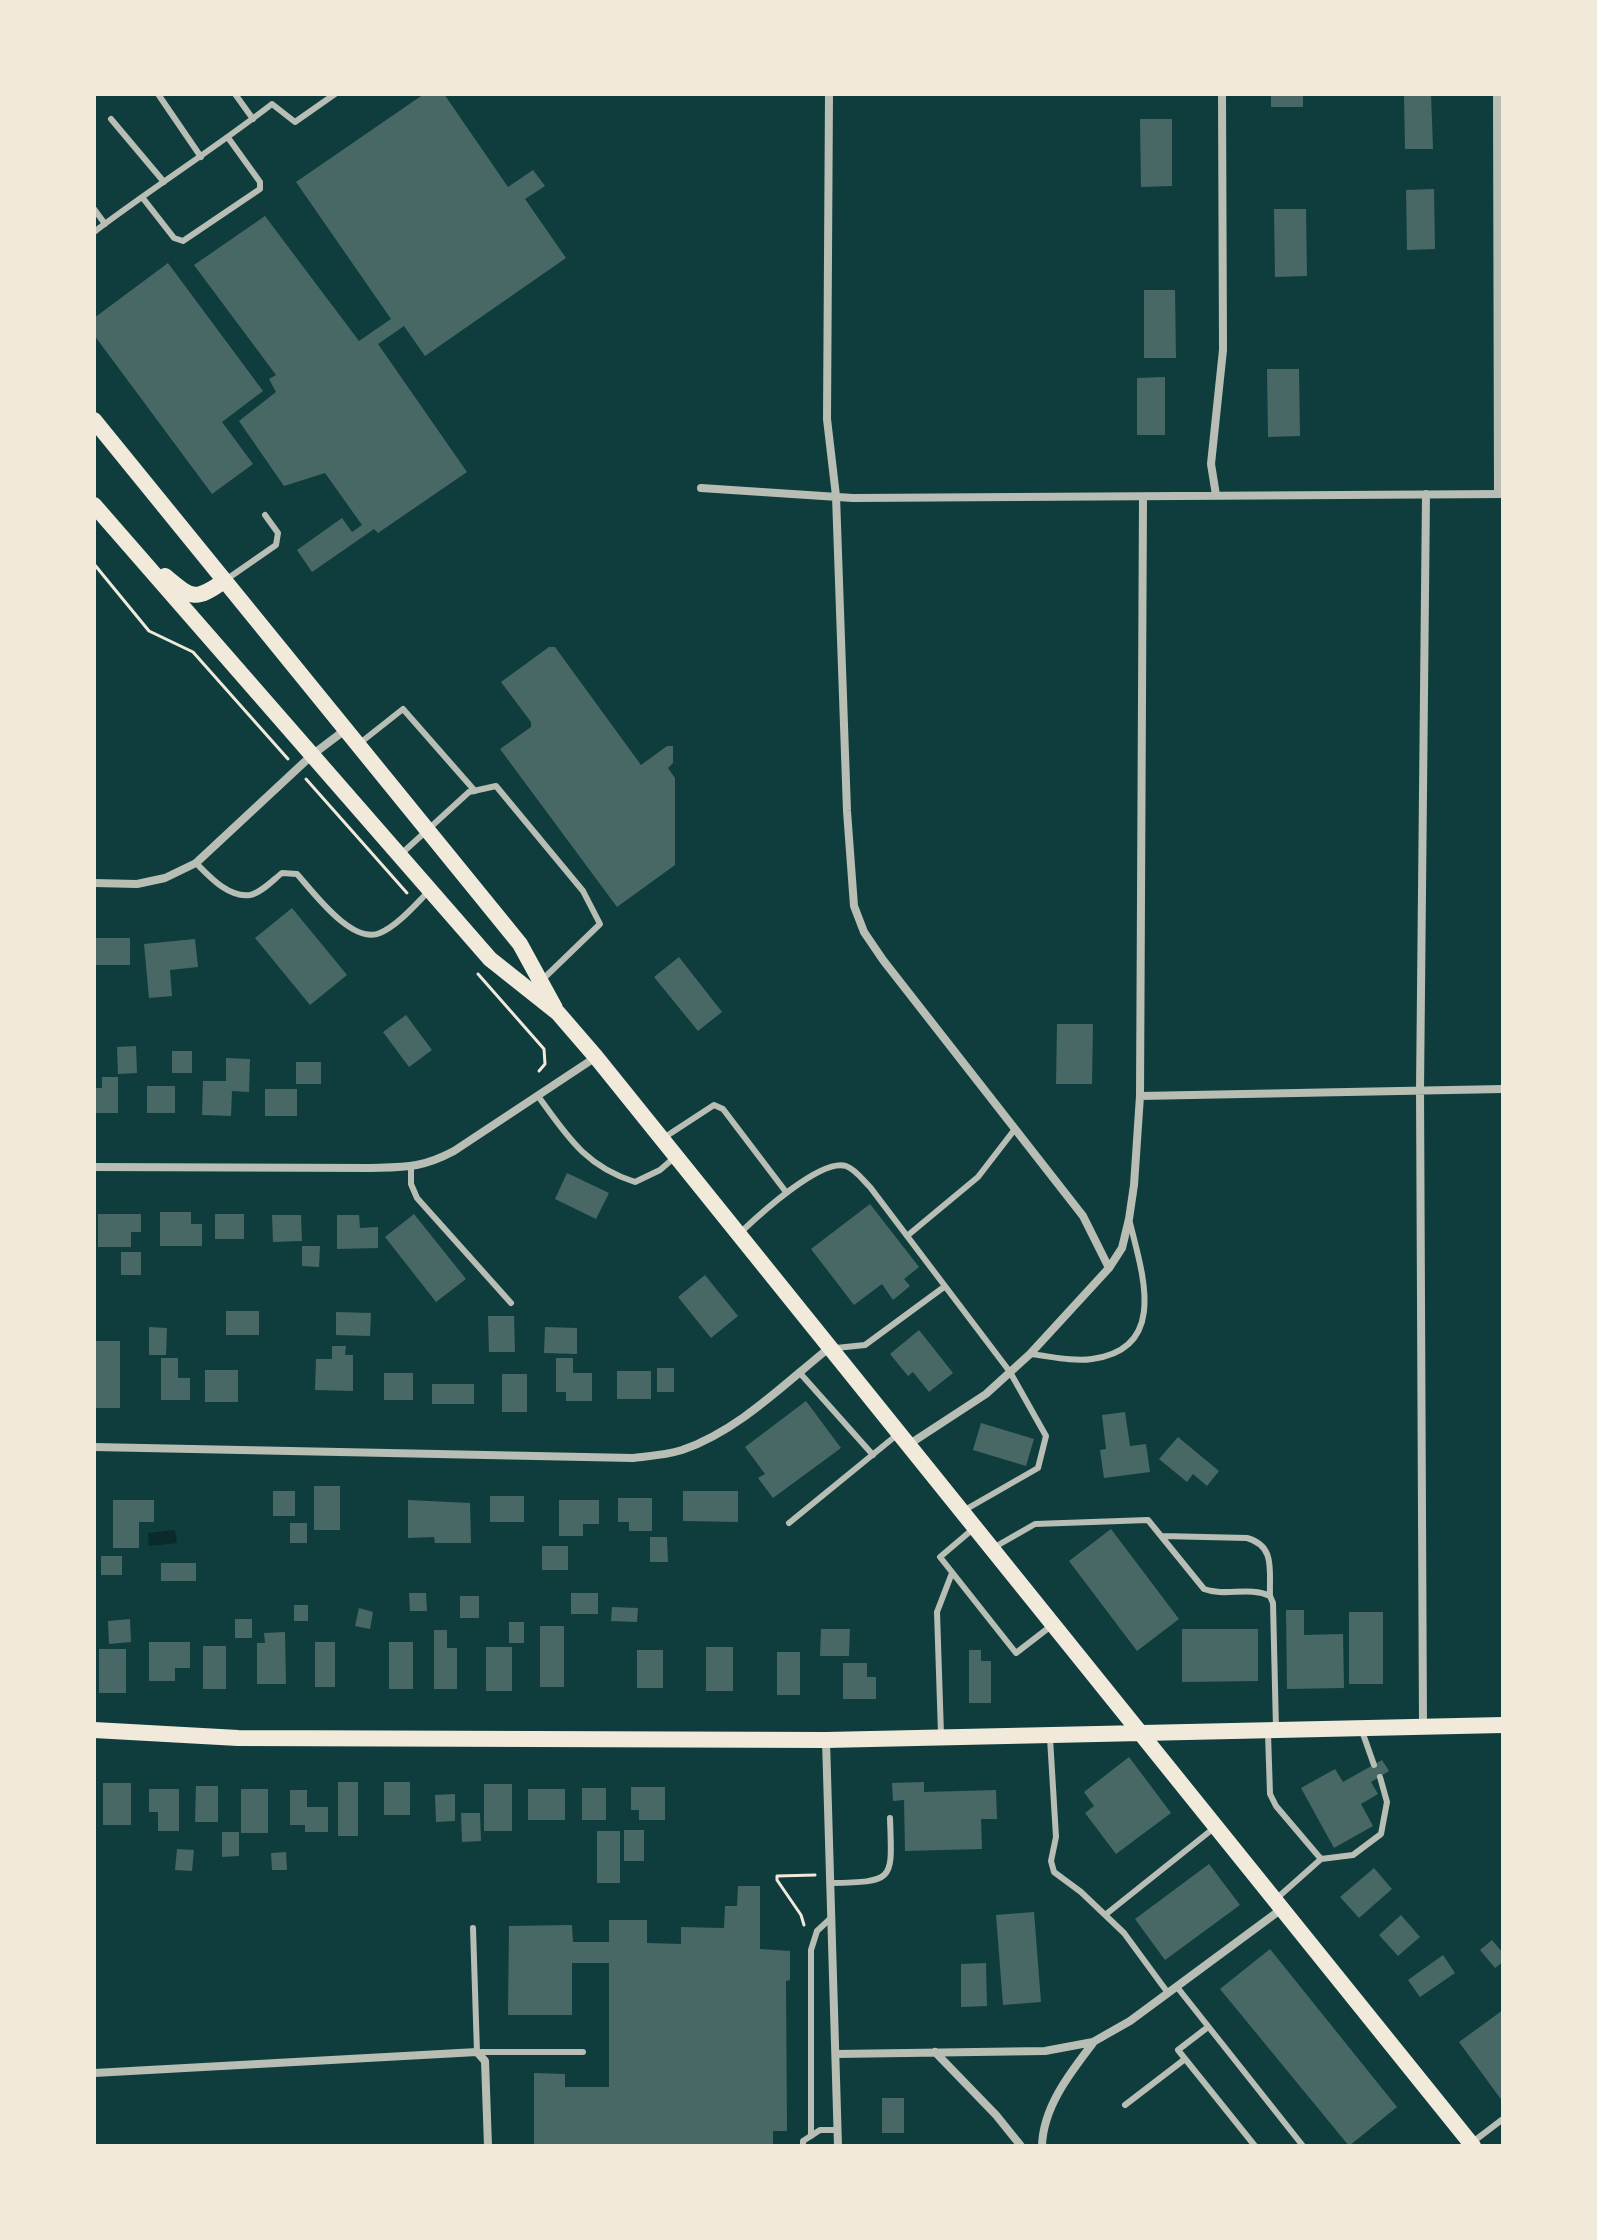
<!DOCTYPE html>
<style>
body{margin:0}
#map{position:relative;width:1597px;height:2240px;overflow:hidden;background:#0f3d3e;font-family:"Titillium Web",sans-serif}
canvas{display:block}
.frame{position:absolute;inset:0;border:96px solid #f1e9da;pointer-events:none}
</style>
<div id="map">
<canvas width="1597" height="2240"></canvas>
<div class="frame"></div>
</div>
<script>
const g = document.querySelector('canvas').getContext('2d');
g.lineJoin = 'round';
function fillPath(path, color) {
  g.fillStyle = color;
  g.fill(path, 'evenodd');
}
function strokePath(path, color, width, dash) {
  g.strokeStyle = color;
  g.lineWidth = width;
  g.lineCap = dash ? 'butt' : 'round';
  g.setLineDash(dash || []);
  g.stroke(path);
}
fillPath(new Path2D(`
 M175,1530l2,13 -28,3 -1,-13z`), '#0a2a2b');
fillPath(new Path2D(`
 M424,94h20l64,93 25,-17 12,16 -20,13 41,59 -141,98 -21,-30 -26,18 89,128 -89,61 -4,-4 -62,43 -15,-22 45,-32 10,14 10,-7 -37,-52 -41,13 -45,-65 37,-29 -7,-13 7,-4 -82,-110 71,-49 94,125 32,-22 -95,-137z
 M1271,94h32v13h-32z
 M1404,94h27l2,55h-28z
 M1140,119h32v67l-31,1z
 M1434,189l1,60 -28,1 -1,-60z
 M1274,209h32l1,67 -32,1z
 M168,263l95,128 -41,31 31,42 -41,30 -118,-159v-17z
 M1144,290h31l1,68h-32z
 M1267,369h32l1,67 -32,1z
 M1165,377v58h-28v-57z
 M549,647h6l86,118 26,-19h6v17l-5,5 7,10v87l-58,42 -117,-158 31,-22v-5l-30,-40z
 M292,908l55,67 -37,30 -55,-67z
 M94,938h36v27h-36z
 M195,939l3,28 -28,3 2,26 -23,2 -5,-54z
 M679,957l43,55 -24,19 -44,-54z
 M406,1015l26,35 -23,17 -26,-35z
 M1057,1024h36l-1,60h-36z
 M136,1046l1,27 -19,1 -1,-27z
 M172,1051h20v22h-20z
 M226,1058l24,1 -1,33 -17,-1 -1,25 -29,-1 1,-34h23z
 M296,1062h25v22h-25z
 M102,1077h16v36h-24v-25h8z
 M147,1086h28v27h-28z
 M265,1089h32v27h-32z
 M567,1173l42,20 -13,26 -41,-20z
 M870,1204l49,63 -15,12 6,7 -17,14 -11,-16 -28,21 -43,-56z
 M160,1212h31v12h11v22h-42z
 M98,1214h43v18h-10v15h-33z
 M215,1214h29v25h-29z
 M414,1214l52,65 -30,23 -51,-65z
 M272,1215h29l1,26 -29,1z
 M337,1215h22l1,13 18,-1v21l-41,1z
 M302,1246h18l-1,21 -17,-1z
 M121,1252h20v23h-20z
 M705,1275l33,41 -27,22 -33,-41z
 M226,1311h33v24h-33z
 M336,1312l35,1 -1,23 -34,-1z
 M488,1316h26l1,36h-26z
 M149,1327l18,1 -1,27h-17z
 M545,1327l32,1v26l-33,-1z
 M919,1330l34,43 -24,19 -16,-20 -5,4 -18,-22z
 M95,1341h25v67h-25z
 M332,1346h14l-1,9h8v36l-38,-1 1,-31h16z
 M161,1358h17v20h12v22h-29z
 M556,1358h17v15h19v28h-26v-9h-10z
 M657,1368h17v24h-17z
 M205,1370h33v32h-33z
 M617,1371h34v28h-34z
 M384,1373h29v27h-29z
 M502,1374h25v38h-25z
 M432,1384h42v20h-42z
 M806,1401l35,47 -68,50 -15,-20 7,-4 -20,-27z
 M1125,1412l5,34 16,-2 4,28 -46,6 -4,-28 6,-1 -4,-34z
 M981,1423l53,16 -8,27 -53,-16z
 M1178,1437l41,34 -12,15 -14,-12 -6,8 -28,-23z
 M314,1486h26v44h-26z
 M273,1491h22v25h-22z
 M683,1491h55v31l-55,-1z
 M490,1496h34v26h-34z
 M618,1498h34v33h-23v-9h-11z
 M113,1500h41v22h-15v26h-26z
 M408,1500l62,3 1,40h-36l-1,-6 -26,1z
 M559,1500h40v24h-16v12h-24z
 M290,1523h17v20h-17z
 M1111,1529l68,90 -42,32 -68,-90z
 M650,1537h17l1,25h-18z
 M542,1546h26v24h-26z
 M101,1556h21v19h-21z
 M161,1563h35v18h-35z
 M409,1593h17l1,18h-17z
 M571,1593h27v21h-27z
 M460,1596h19v22h-19z
 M294,1605h14v16h-14z
 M612,1607l26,1 -1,14 -26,-1z
 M359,1608l14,4 -3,17 -15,-3z
 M1286,1610h18v25l39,-1 1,54 -57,1z
 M1349,1612h34v72h-34z
 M130,1619l1,23 -22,2 -1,-23z
 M235,1619h17v19h-17z
 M509,1622h15v21h-15z
 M540,1626h24v61h-24z
 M821,1629h29l-1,27h-29z
 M1182,1629h76v52l-76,1z
 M434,1630h13v18h10v41h-23z
 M285,1632l1,52h-29v-41h8l-1,-10z
 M149,1642h41v26h-15v13h-26z
 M315,1642h20v45h-20z
 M389,1642h24v47h-24z
 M203,1646h23v43h-23z
 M486,1647h26v44h-26z
 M706,1647h27v44h-27z
 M99,1649h27v44h-27z
 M637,1650h26v38h-26z
 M969,1650h12v11h10v42h-22z
 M777,1652h23v43h-23z
 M843,1663h24v14h9v22h-33z
 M1129,1757l42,56 -55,41 -31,-41 9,-7 -10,-14z
 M1382,1760l7,11 -18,11 7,12 -17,10 12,22 -39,22 -33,-60 34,-19 8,13z
 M338,1782h20v54h-20z
 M384,1782h26v33h-26z
 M924,1782v10l72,-2 1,29h-16l1,30 -77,2 -1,-51 -11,1 -1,-18z
 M103,1783h28v42h-28z
 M484,1784h28v47h-28z
 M196,1786h22v36h-23z
 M631,1787h34v33h-26v-10h-8z
 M582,1788h24v32h-24z
 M149,1789h30v42h-21v-19h-9z
 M241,1789h27v44h-27z
 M528,1789h37v31h-37z
 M290,1790h17v17h21v25h-23v-7h-15z
 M455,1794v27l-19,1 -1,-27z
 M461,1813h19l1,28 -19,1z
 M624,1830h20v31h-20z
 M597,1831h23v52h-23z
 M222,1832h17v24l-17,1z
 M177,1849l17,1 -2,21 -17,-1z
 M286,1852l1,18h-15l-1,-17z
 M1209,1864l31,41 -75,55 -30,-41z
 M1374,1868l18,21 -33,29 -19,-21z
 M738,1886h22v63l30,2v29l-4,1 1,150h-14v15h-239v-73l31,1v13h44v-124h-37v52h-64l1,-89 63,-1 1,17h36v-22h38v23l34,1v-17l43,1 1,-22h12z
 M1034,1912l7,90 -38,3 -7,-90z
 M1401,1915l19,22 -22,19 -19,-21z
 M1492,1940l11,13v9l-8,6 -15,-18z
 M1270,1949l127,158 -48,39 -129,-157z
 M1443,1955l12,18 -35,24 -12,-17z
 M986,1963l1,43 -26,1v-43z
 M1503,2010v92l-44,-60z
 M882,2098h22v35h-22z`), '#486865');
strokePath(new Path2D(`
 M94,564l55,67 44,21 95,107
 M306,779l101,114
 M478,974l66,75 1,15 -6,7
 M804,1925l-3,-10 -24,-35v-4l38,-1`), '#f1e9da', 3);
strokePath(new Path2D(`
 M158,94l43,63
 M235,94l18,25
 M111,119l53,63
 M142,197l32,41 9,3 77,-52v-7l-31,-43
 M94,209l11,15
 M94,232c58,-44 120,-83 178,-128l23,18 40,-28
 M227,579l49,-34 2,-12 -13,-18
 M360,743l43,-34 72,82
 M400,855l69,-63 27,-6 87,105 17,33 -59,57
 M196,863c13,13 32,35 54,32 11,-2 23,-15 32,-22l15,1c17,19 55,71 83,59 17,-7 35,-28 48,-41
 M538,1096c29,40 47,70 97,86l25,-12 15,-13
 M665,1137l49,-32 9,4 63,83
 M411,1167v17l6,14 94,105
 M741,1232c19,-18 80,-74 105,-66 9,3 17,14 24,21l140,185 36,64 -8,32 -75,43
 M907,1236l71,-59 37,-48
 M836,1348l29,-3 79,-58
 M1030,1354c19,2 42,8 62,5 76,-10 51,-84 38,-136
 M799,1372l74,83
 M789,1523l109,-89
 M973,1529l-33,28 76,96 35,-27
 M1162,1536l85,2c29,8 22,33 23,58
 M993,1548l42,-24 113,-4 56,69c21,8 45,-3 66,7l3,7 3,126
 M1362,1731l12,34
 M1268,1733l2,61 6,12 45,53 -45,40
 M941,1734l-4,-122 15,-39
 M1050,1738l6,99 -5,24 3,11 27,20 43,41 44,60
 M1321,1859l32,-4 28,-21 6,-32 -7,-25
 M831,1883c65,-1 61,-3 59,-65
 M1105,1915l109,-87
 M473,1928l4,124h106
 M1177,1987l126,159
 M1208,2027l-30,23 77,96
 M1125,2105l60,-46
 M811,2136v-186l6,-19 15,-14
 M1474,2141l29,-22
 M803,2146v-5l17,-11h17`), '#b8beb3', 6);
strokePath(new Path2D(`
 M829,94l-2,325 9,77 11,315 7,95 10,26 19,28 200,256 26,52
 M1497,94l1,400
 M701,488l152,10 650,-4
 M1216,495l-5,-31 12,-114 -1,-256
 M94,883l43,1 28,-6 31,-15 116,-108 33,-25
 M1140,1096l363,-7
 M94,1167l277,1c35,-1 51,0 83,-17l142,-94
 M908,1445l78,-51 44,-40 79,-86 13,-20 7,-29 5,-34 6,-89 3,-599
 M94,1447l539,11c17,-2 33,-3 49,-8 56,-19 102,-66 147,-102
 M1423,1726l-3,-637 6,-595
 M826,1740l12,406
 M935,2052l61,63 25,31
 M836,2054l209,-3 48,-9 37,-21 153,-113
 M94,2073l383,-21 8,9 3,85
 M1042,2146c1,-39 28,-73 51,-103`), '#b8beb3', 8);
strokePath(new Path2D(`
 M94,420l426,524 35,64
 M94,505l396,454 68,54 38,44 877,1089
 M165,576c27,22 29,26 59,5
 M94,1730l144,8 588,2 677,-15`), '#f1e9da', 16);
</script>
